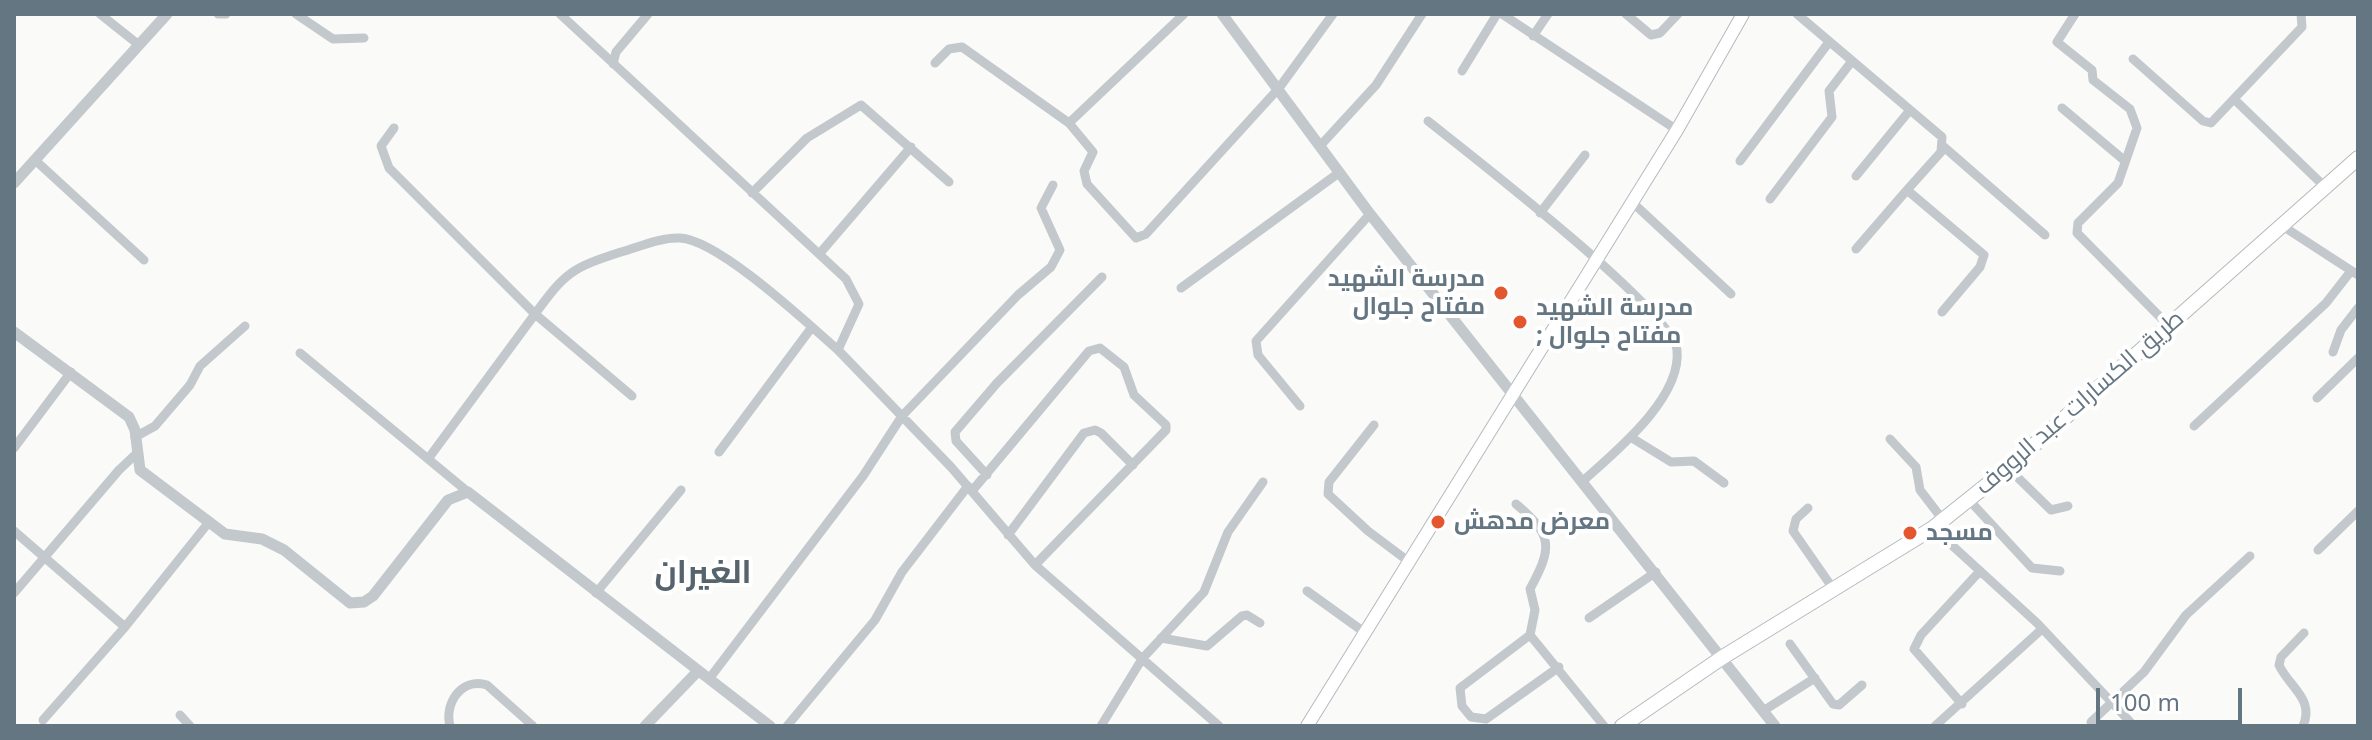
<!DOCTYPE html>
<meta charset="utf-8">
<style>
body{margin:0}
#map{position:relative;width:2372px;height:740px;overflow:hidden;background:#fafaf8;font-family:"Noto Sans",sans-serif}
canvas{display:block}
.frame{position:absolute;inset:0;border:16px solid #657683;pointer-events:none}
.scale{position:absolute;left:2096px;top:688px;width:146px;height:36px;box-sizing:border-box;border:4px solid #657683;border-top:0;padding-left:10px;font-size:24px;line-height:28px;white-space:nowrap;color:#657683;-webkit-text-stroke:6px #fff;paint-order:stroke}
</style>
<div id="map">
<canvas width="2372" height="740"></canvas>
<div class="frame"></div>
<div class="scale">100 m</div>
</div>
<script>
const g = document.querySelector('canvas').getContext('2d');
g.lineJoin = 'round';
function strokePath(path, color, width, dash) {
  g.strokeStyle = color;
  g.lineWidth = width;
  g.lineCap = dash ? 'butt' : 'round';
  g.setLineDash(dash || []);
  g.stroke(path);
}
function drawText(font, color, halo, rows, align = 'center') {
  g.font = font + ' "Noto Sans",Cairo,sans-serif';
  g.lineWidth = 8;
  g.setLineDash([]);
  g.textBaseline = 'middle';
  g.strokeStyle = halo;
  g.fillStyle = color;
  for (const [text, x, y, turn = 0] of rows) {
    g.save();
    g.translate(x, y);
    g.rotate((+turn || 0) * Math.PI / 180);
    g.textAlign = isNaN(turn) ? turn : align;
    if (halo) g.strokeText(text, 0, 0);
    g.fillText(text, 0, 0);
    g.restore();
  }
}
const secondary = new Path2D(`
 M1307,726l370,-596 66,-116`);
const primary = new Path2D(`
 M1622,726l101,-69 210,-129 75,-60 350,-310`);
strokePath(secondary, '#b3babf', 14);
strokePath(primary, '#b5babe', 16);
strokePath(new Path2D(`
 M100,14l39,31
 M218,14h8
 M296,14l37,25 31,-1
 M560,14l286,265 13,25 -21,46 113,117 84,98 184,161
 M1502,14l175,116
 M1626,14l25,21 9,-2 18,-19
 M1797,14l145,123 -1,15 -34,38 77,65 -4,12 -38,45
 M2075,14l-18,28 35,28 1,10 37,29 7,19 -19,55 -40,40 -1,10 92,93
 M1533,36l15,-22
 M2133,59l70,62 8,2 91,-96 -1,-13
 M935,63l14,-14 13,-2 107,76 24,29 -9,19 3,13 49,54 10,-4 133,-146 54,-74
 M613,64l3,-12 32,-38
 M1462,71l35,-57
 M2235,100l90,87
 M2062,108l63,53
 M1428,121c40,32 245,190 249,229 5,48 -62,102 -93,130
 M1069,123l115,-109
 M394,128l-13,18 8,22 146,146 -107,145
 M1320,146l56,-61 46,-71
 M1944,147l101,88
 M35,160l109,100
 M1740,161l89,-119
 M1856,176l54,-66
 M752,193l55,-55 54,-33 88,77
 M1770,199l62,-82 -3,-26 23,-30
 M1632,202l99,92
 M1540,213l45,-58
 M2281,225l77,50
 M1856,249l51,-59
 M821,252l90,-105
 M1181,288l159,-116
 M2333,352l8,-22 17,-22
 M300,353l168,139
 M632,396l-97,-82c30,-41 36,-46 86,-62 18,-5 40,-15 59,-14 39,2 127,85 158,112
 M2317,398l41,-40
 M1300,406l-42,-51 -2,-14 114,-127
 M1374,425l-45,57 -1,12 40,37 40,30
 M2194,426l132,-123 25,-32
 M135,437l20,-11 35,-41 10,-19 45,-40
 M1632,438l39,24 23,-1 30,22
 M1890,439l26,28 4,23 23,30
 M14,448l57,-76
 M719,452l93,-125
 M2008,468l43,42 17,-4
 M987,475l-31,-34 -1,-9 42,-49 105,-106
 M972,491l117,-140 11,-3 24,19 10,28 32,30v5l-131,135
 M1969,500l63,68 28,3
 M1516,504c38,32 36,44 14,85l5,21 -5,25 74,91
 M1808,508l-12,11 -3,12 41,59
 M1933,528l104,95 97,103
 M14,531l111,96
 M1008,535l76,-102 11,-3 6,3 32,32
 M2318,550l40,-39
 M1307,591l57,41
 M14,593l105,-123 17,-16
 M596,593l85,-103
 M1589,618l67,-46
 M1530,635l-70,53 2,18 9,11 15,2 73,-52
 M1161,638l46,8 35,-30 5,-1 13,8
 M1790,644l43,60 6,1 23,-20
 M709,679l154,-203 39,-60 116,-121 33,-28 9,-17 -19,-42 12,-23
 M1962,704l-48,-55 7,-14 59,-64
 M1763,711l52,-33
 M180,715l10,11
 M43,720l82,-93 84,-105
 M2091,722l53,-50 42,-57 64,-59
 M450,726c-6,-22 11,-49 37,-41l46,41
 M787,726l88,-106 27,-48 66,-86
 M1101,726l41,-67 62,-67 24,-60 35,-50
 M1935,726l107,-97
 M2303,726c12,-27 -14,-39 -24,-61l2,-8 23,-24`), '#c3c8cc', 9);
strokePath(new Path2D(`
 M1222,14l148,200 405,512
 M14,183l153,-169
 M14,332l115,85 6,13 5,40 85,64 37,5 22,11 66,53 14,-1 9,-6 75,-96 20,-8 302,234
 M645,726l53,-55`), '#c3c8cc', 11);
strokePath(secondary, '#fff', 12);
strokePath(primary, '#fff', 14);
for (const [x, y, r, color] of [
 [1501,293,8,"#e4572e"],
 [1520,322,8,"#e4572e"],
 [1438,522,8,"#e4572e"],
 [1910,533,8,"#e4572e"]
]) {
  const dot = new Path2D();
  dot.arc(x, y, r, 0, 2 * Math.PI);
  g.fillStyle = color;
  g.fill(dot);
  strokePath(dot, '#fff', 3);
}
drawText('bold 24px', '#657683', '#fff', [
 ["مدرسة الشهيد",1485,279,"right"],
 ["مفتاح جلوال",1485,307,"right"],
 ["مدرسة الشهيد",1536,308],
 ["; مفتاح جلوال",1536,336],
 ["معرض مدهش",1454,522],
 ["مسجد",1926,533]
], 'left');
drawText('24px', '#657683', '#fff', [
 ["طريق الكسارات عبد الرووف",2080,403,-41]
]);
drawText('bold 32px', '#57646e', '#fff', [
 ["الغيران",703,574]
]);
</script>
